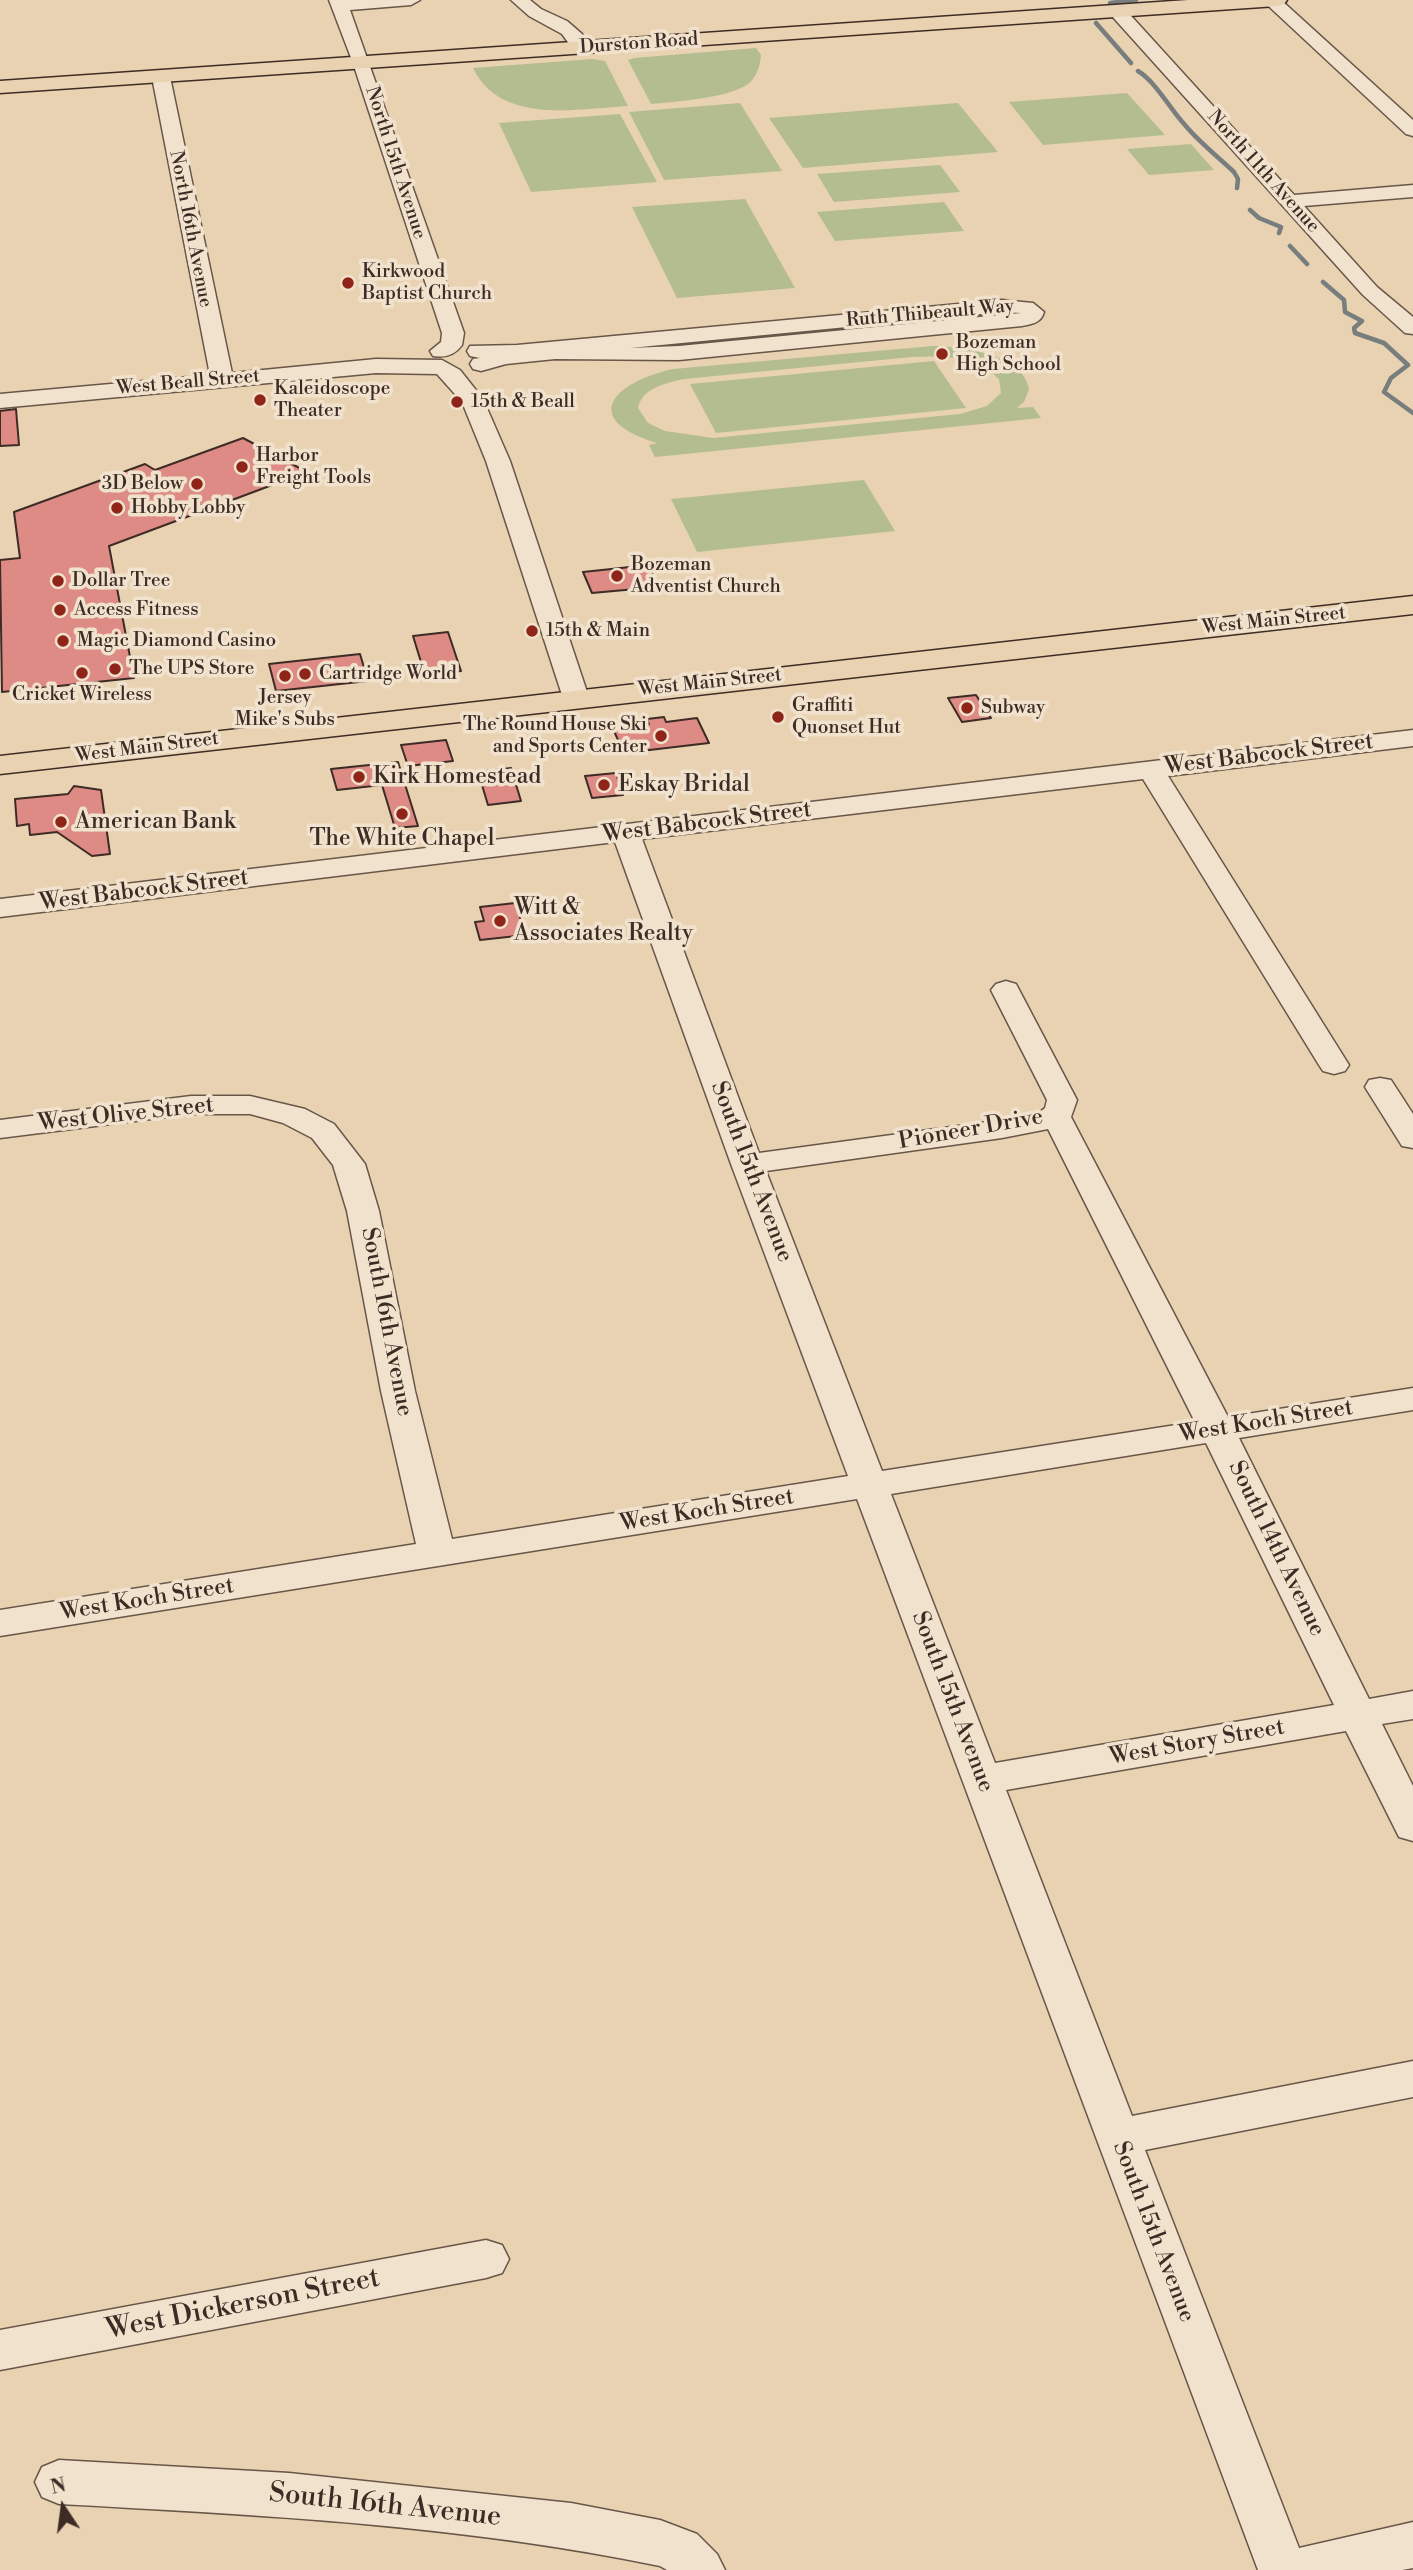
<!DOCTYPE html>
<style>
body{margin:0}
#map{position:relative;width:1413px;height:2570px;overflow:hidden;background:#e9d2b2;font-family:"Libre Bodoni",serif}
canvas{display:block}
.north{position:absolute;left:28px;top:2472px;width:70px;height:70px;-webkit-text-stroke:5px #f1e2cd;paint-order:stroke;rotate:347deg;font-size:19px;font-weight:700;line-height:28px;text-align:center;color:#3d2c25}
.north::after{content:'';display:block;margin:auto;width:24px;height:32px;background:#3d2c25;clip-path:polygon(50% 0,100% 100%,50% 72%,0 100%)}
</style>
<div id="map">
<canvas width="1413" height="2570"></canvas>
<div class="north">N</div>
</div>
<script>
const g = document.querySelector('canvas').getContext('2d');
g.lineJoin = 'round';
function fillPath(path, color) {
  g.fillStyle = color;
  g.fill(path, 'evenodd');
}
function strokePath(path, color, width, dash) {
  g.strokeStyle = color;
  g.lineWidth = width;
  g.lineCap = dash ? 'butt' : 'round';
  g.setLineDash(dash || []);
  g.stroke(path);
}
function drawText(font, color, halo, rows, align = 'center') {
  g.font = font + ' "Libre Bodoni",serif';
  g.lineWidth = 7;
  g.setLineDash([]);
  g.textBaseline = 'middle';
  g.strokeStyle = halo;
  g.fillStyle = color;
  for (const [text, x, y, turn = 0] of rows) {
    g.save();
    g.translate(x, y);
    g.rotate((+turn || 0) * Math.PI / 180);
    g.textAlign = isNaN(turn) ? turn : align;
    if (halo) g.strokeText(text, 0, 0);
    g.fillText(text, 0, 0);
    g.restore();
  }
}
fillPath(new Path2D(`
 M756,48l5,7c-1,11 -4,22 -13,29 -19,14 -74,18 -97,20l-23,-44 6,-2z
 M593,59l12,2 23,45c-52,3 -127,19 -155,-38z
 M1127,93l38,42 -122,10 -34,-43z
 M740,103l42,68 -118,9 -35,-68z
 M958,103l40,49 -195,16 -34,-50z
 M620,114l37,68 -126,10 -32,-69z
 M1191,144l23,26 -65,5 -22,-26z
 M940,165l20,27 -126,10 -17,-28z
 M745,199l50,89 -118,10 -45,-91z
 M944,202l20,29 -129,10 -18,-29z
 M933,346c29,1 90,8 96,43l-5,13 -7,6 16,-1 8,11 -386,39 -6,-12 8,-2c-79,-24 -43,-61 16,-74zM912,357c29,-2 66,0 87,22l2,14 -14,13 -27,8 -247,24 -48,-7 -17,-8 -10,-15c4,-20 28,-25 46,-29z
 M934,361l32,47 -250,25 -26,-49z
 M864,480l31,51 -198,21 -26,-53z`), '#b3bd8f');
strokePath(new Path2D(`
 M1110,3l26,-3
 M1096,23l35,40
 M1138,71c18,11 32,38 47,54 14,17 33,32 49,47l4,7 -1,9
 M1250,210l9,8 22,9 -2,6
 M1290,246l17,18
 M1323,282l21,18 1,12 17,9 -8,7 1,5 29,10 24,22 -17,13 -7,14 29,21`), '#777e7d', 4.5);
const building = new Path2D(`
 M16,409l3,36 -19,1v-35z
 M243,438l64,34 -198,74 25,132 -132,14 -2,-132 20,-2 -6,-46 131,-48 10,6z
 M649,565l9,22 -66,6 -9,-21z
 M448,632l13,39 -36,4 -12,-39z
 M360,654l8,27 -92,10 -7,-27z
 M976,695l15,23 -29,4 -14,-24z
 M664,717l2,5 31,-4 12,25 -85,10 -11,-24 36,-5 -2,-5z
 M446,740l7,21 -45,5 -7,-21z
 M398,762l20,64 -23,2 -13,-43 -45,5 -6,-21z
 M511,768l10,33 -33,4 -10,-33z
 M616,773l7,22 -31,3 -7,-22z
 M74,786l27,4 9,64 -18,2 -35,-24 -27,3 -1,-11 -12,2 -2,-27 53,-5z
 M515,903l11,32 -46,5 -5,-18 9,-1 -4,-14z`);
fillPath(building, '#dd8b84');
strokePath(building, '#3d2c25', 2);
const minor = new Path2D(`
 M329,0h91l-9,5 -61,5 114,323 -2,12c-7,10 -17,13 -29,11l-3,-5 11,-9 1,-9 -89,-270z
 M511,0h19l11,9 26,12 15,13 8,14 -9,5 -6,-1 -13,-18 -33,-18z
 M1262,0h19l132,120v16l-7,-2z
 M1117,6l6,1 171,188 119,-10v12l-109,9 73,81 36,30v17l-8,-1 -42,-38 -252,-280 -3,-4z
 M161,71l9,6 62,296 144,-14 66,1 18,10 23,29 27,62 79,237 -4,6 -9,2 -9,-2 -4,-6 -77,-237 -24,-59 -25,-28 -61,-1 -376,35v-14l210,-19 -58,-298z
 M1002,300l31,3 11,9c-3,11 -12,12 -22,14l-343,34 -124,-1 -49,5 -25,7 -8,-2 -3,-5 3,-5 7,-1 -10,-2 -3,-5 3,-5 47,-1zM1002,312l19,1 -342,33 -49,2z
 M1413,730v16l-245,30 181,289 -4,6 -11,3 -11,-3 -4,-6 -176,-286 -501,60 117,314 243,-33 38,-8 5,-4 2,-8 -56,-110 5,-6 10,-3 10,3 61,116 -6,17 157,300 185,-29v22l-174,28 130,261 44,-8v28l-31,5 31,62v55l-14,-4 -53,-106 -340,59 126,326 281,-55v36l-268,53 154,398 114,-26v46l-11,2h-144l-401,-1071 -857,137v-26l416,-66 -35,-153 -34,-180 -14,-46 -21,-27 -29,-15 -33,-9h-59l-191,24v-18l191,-24h59l55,13 29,15 31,40 14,47 36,180 37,148 396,-63 -117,-312 -116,-322 -615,75v-18zM1048,1129l147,293 -313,49 -116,-300 236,-33zM1206,1443l128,262 -339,58 -104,-269z
 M1380,1078l11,2 22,34v34l-11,-2 -37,-59 4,-7z
 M486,2240l16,5 7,14 -7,14 -16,5 -486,92v-40z
 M59,2460l230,13 282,30 89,17 37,14 20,20 8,16h-58l-7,-4c-197,-41 -400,-51 -601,-62l-17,-7 -7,-15 7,-15z`);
const major = new Path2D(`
 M1188,0h99l-3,4 -7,2 -1277,87v-12z`);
const highway = new Path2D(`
 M1413,596v18l-1413,160v-18z`);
strokePath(minor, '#685648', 3);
strokePath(major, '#3d2c25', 3);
strokePath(highway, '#3d2c25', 3);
fillPath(minor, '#f1e2cd');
fillPath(major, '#e9d2b2');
fillPath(highway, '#e9d2b2');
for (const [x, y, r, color] of [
 [348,283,7,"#8f2418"],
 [942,354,7,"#8f2418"],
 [260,400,7,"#8f2418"],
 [457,402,7,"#8f2418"],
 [242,467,7,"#8f2418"],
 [197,484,7,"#8f2418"],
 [117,508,7,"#8f2418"],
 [617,576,7,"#8f2418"],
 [58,581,7,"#8f2418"],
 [60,610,7,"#8f2418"],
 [532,631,7,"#8f2418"],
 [63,641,7,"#8f2418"],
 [115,669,7,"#8f2418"],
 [82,673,7,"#8f2418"],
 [305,674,7,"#8f2418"],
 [285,676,7,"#8f2418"],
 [967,708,7,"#8f2418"],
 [778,717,7,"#8f2418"],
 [661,736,7,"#8f2418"],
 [359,777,7,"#8f2418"],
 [604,785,7,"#8f2418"],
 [402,814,7,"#8f2418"],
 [61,822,7,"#8f2418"],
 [500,921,7,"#8f2418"]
]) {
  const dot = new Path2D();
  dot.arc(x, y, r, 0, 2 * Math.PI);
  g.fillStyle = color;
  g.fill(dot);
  strokePath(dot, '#f1e2cd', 2.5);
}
drawText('19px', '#3d2c25', '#f1e2cd', [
 ["Durston Road",639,44,-4],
 ["North 15th Avenue",395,163,72],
 ["North 11th Avenue",1263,172,48],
 ["North 16th Avenue",190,229,79],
 ["Ruth Thibeault Way",930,314,-5],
 ["West Beall Street",188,383,-5],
 ["West Main Street",1274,621,-6],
 ["West Main Street",710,683,-6],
 ["West Main Street",147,748,-7]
]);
drawText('19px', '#3d2c25', '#f1e2cd', [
 ["Kirkwood",362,272],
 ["Baptist Church",362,294],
 ["Bozeman",956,343],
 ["High School",956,365],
 ["Kaleidoscope",274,389],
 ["Theater",274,411],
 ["15th & Beall",471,402],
 ["Harbor",256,456],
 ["Freight Tools",256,478],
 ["3D Below",183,484,"right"],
 ["Hobby Lobby",131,508],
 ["Bozeman",631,565],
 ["Adventist Church",631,587],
 ["Dollar Tree",72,581],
 ["Access Fitness",74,610],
 ["15th & Main",546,631],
 ["Magic Diamond Casino",77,641],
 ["The UPS Store",129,669],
 ["Cartridge World",319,674],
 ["Cricket Wireless",82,695,"center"],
 ["Jersey",285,698,"center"],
 ["Mike's Subs",285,720,"center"],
 ["Graffiti",792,706],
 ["Quonset Hut",792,728],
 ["Subway",981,708],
 ["The Round House Ski",647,725,"right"],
 ["and Sports Center",647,747,"right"]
], 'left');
drawText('23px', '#3d2c25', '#f1e2cd', [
 ["West Babcock Street",1269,755,-7],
 ["West Babcock Street",707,823,-7],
 ["West Babcock Street",144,891,-7],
 ["West Olive Street",126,1115,-6],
 ["Pioneer Drive",971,1130,-10],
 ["South 15th Avenue",751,1172,69],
 ["South 16th Avenue",386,1322,79],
 ["West Koch Street",1266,1422,-9],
 ["West Koch Street",707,1511,-9],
 ["South 14th Avenue",1276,1549,64],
 ["West Koch Street",147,1600,-9],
 ["South 15th Avenue",952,1702,69],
 ["West Story Street",1197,1743,-10],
 ["South 15th Avenue",1153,2232,69]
]);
drawText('23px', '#3d2c25', '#f1e2cd', [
 ["Kirk Homestead",373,777],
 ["Eskay Bridal",618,785],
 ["American Bank",75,822],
 ["The White Chapel",402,839,"center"],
 ["Witt &",514,908],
 ["Associates Realty",514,934]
], 'left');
drawText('28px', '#3d2c25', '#f1e2cd', [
 ["West Dickerson Street",243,2305,-11],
 ["South 16th Avenue",385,2506,6]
]);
</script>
